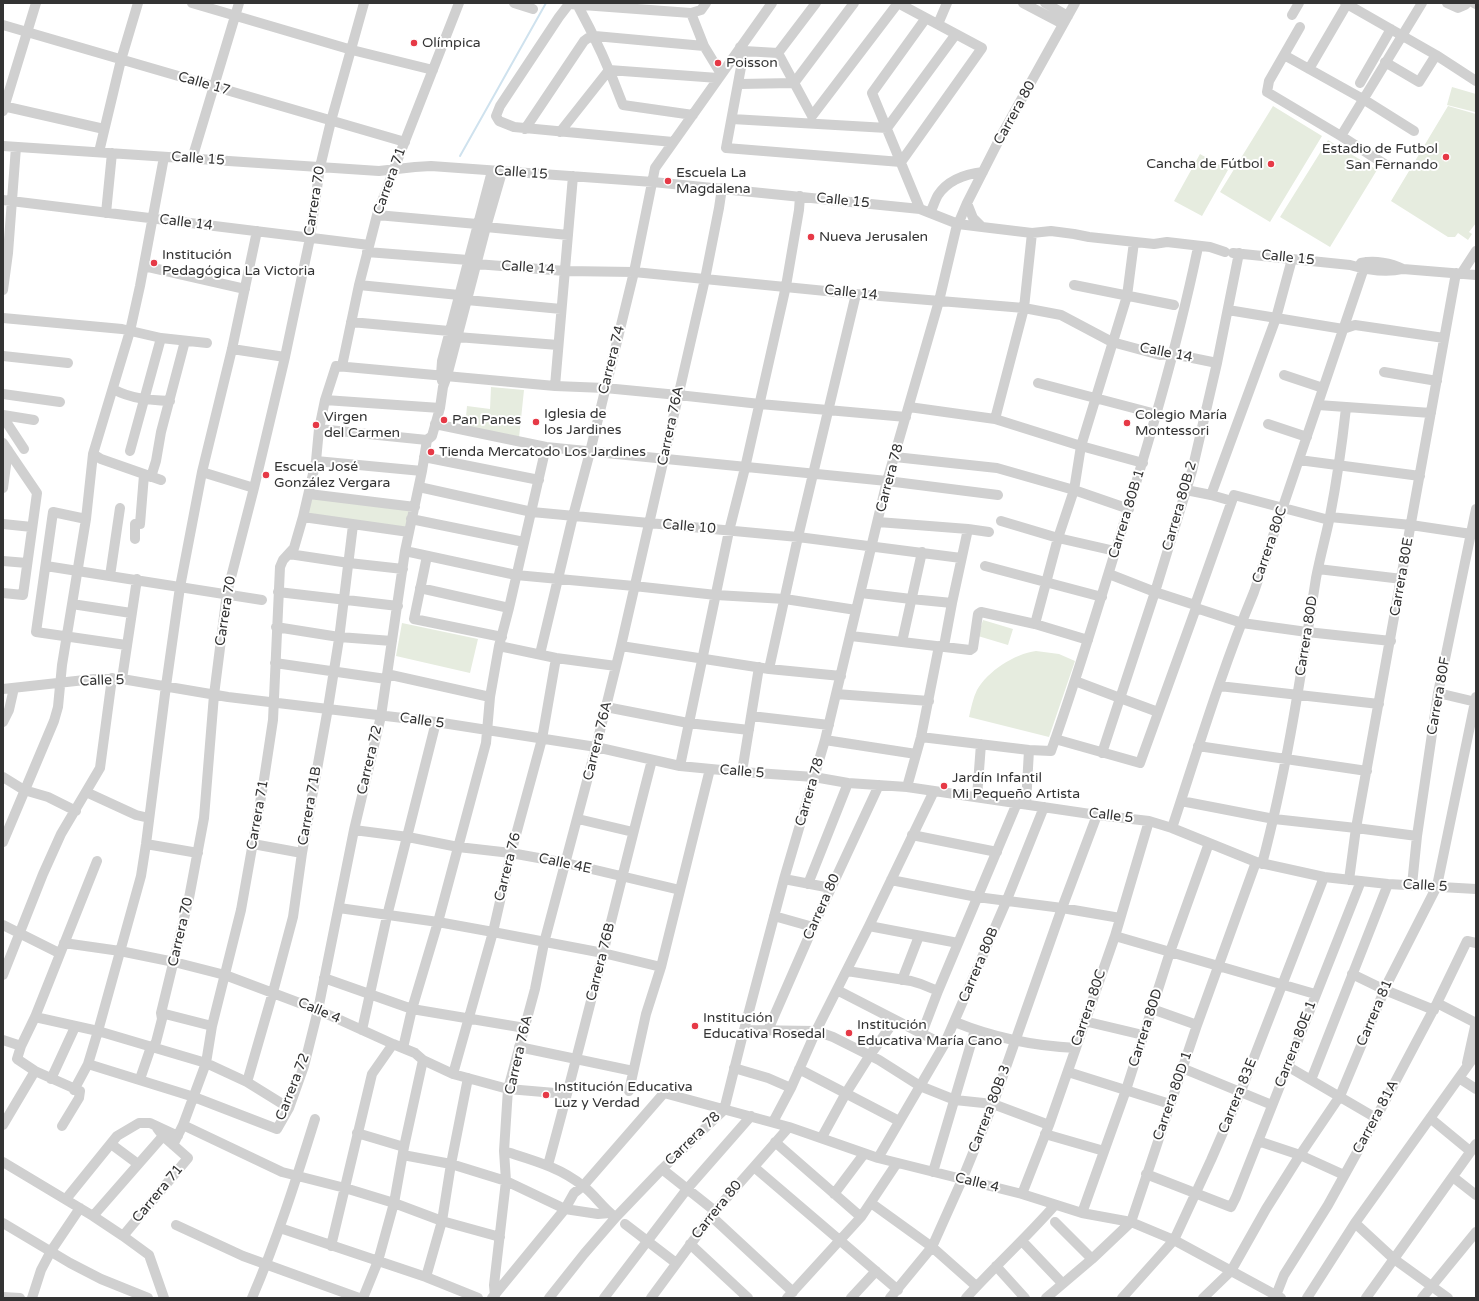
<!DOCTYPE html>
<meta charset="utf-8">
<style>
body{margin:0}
#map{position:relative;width:1479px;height:1301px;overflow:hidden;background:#fff;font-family:"Varela Round",sans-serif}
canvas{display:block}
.frame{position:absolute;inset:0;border:4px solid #333;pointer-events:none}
</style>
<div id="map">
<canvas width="1479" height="1301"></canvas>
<div class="frame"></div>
</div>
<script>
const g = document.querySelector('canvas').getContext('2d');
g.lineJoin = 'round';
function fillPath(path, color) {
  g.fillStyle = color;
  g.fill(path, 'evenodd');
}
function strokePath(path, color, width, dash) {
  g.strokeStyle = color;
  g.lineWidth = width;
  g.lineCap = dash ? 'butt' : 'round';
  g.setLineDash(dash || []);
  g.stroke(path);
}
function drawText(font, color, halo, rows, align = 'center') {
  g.font = font + ' "Varela Round",sans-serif';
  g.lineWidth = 4;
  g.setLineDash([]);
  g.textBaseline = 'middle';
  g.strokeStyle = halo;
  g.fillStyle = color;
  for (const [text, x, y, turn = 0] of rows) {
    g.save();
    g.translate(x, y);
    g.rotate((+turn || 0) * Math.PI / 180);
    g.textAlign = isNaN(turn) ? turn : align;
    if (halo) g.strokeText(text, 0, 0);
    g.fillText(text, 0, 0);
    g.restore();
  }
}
fillPath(new Path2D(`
 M1452,87l24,7v13l-1,5 -28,-7z
 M1273,106l49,30 -52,86 -50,-30z
 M1448,106l28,8v109l-7,9 3,2 -4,6 -10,-7 -3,4h-7l-57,-36z
 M1328,140l49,30 -47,77 -50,-30z
 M1200,154l28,16 -26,46 -28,-15z
 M491,387l33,3 -5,48 -54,-11 2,-21 23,3z
 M310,496l100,14 -5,20 -100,-14z
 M983,620l30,9 -5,16 -30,-9z
 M402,623l76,16 -8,34 -74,-17z
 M1036,651l23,3 16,7 -26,76 -80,-20c2,-9 4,-19 8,-27 11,-19 37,-36 59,-39z`), '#e6ecdf');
strokePath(new Path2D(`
 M460,156l86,-153`), '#cfe2ee', 2);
strokePath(new Path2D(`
 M192,3l160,47 81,20
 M514,3l19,6
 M898,3l84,45 -81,114
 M1023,3l40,21
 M1045,3l23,13
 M1345,3l91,52 40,26
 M1447,3l11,5 7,-3 2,-2
 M1474,3l2,1
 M577,4c18,33 33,66 46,101l70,10
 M691,13l13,33 17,28
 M1292,15l7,-12
 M938,24l9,-21
 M3,25l402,117
 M1300,27l-31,54 -2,11 74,44 45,29
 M740,47l4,4 34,2
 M744,51l-18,97 175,14
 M778,53l34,63 86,-113
 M778,53l38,-50
 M1284,55l79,44 51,32
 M1385,62l34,20 17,-27
 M1309,69l38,-65
 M609,70l109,8
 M1360,83l31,-54
 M739,84l55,-1 60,-80
 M3,106l101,23
 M3,111l33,-108
 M732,119l155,9 69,-94
 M525,129l59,-88 4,-3 7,-2 109,10
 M560,132l49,-62
 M1341,136l81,-133
 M673,142l-159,-15 -15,-6 -3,-5 4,-10 59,-89 10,-13 122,9 10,-3 5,-7
 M3,146l376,25 36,-4 16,-1 222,16 267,27 38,15 24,3 50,6 19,-2 23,3 15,3 65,7 13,-2 43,5 15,5
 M99,152l22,-92 17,-57
 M192,159l47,-156
 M3,200l366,45
 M967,203l6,15 9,9
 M920,209l-48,-116 54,-75
 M106,213l6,-60
 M930,213c3,-6 5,-13 8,-18 10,-15 27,-21 45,-23
 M377,215l100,9
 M486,227l82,8
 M367,252l101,8
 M1233,253l117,12c17,5 36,8 53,4
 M1361,263c14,-3 30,0 42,6l73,6
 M476,264l89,7 69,1 222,22 168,14 37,7 51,27 48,13 13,-1 44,9
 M144,266l101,23
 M1461,274l15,-23
 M359,285l100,10
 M1074,285l100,20
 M3,290l5,-37 8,-106
 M467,300l94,9
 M1228,310l115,19 12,-4 7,1 82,12
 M3,318l119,11 39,9 46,5
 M351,322l98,9
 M457,337l101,8
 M232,349l53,8
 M3,356l65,7
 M342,366l17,-81 18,-70 17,-46 65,-166
 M1384,372l53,9
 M1284,375l39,13
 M442,381l-1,-6 1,-14 50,-190
 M1038,383l118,31
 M555,386l18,-210
 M113,389c18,10 37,11 57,12
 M3,394l57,8
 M325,400l115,8
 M1318,405l113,8
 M909,407l86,12 86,27 62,17
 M3,415l31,5
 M3,417l21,32
 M995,419l29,-111 8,-75
 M435,424l111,23 341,34 111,14
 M1268,424l39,13
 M319,429l108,11
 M3,443l34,50 -14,102 -20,-2
 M130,451l31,-113
 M93,454l8,5 60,21
 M424,457l115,23
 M895,457l102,11 77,22 55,19
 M1299,460l121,16
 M316,461l106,10
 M202,472l52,16
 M151,477l5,-16 5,-29 24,-91
 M419,487l113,25 266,25 163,21
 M3,488l5,-38
 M1186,490l25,5 21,6
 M309,494l106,13
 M1211,495l65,-177 16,-59
 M303,517l106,15
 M1330,517l81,8 60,9
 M86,519l-33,-7 -17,120 90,13
 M411,519l113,23
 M1001,521l57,17 57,13
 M878,522l90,7 21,3
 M3,524l29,3
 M135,539v-15h5l4,-49
 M405,551l111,24 118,11 82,9 69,4 71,11
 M289,554l60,9 54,6
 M427,556l-13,63 88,18
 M3,561l24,2
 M46,566l216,34
 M985,566l117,31
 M1318,569l84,10
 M1109,574l46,18 40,13 1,3 46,15 65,9 84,9
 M110,576l10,-68
 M420,588l89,20
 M278,592l120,14
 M861,593l50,6 41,4
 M72,604l59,9
 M1195,605l39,-110 95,25
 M1035,624l23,-86 16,-48 7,-44 46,-150 7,-54
 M276,627l63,10 53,4
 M851,636l119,14 3,-2 5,-34 3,-2 54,12 53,16
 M902,642l20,-90
 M499,646l57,12 60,8
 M621,646l148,23 72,7
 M944,646l8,-43 16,-74
 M540,654l33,-138 17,-64 44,-180 21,-104 117,-165
 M275,663l111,16 5,-4 99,22
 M769,669l29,-132 58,-243
 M122,679l15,-100
 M1075,681l45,17 38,14
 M1219,686l160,18
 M3,689l91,-10h28l106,18 208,25 160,25 84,19 62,6 72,5 34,6 59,4 190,28 52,6 23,7 84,34 68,15 64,7 88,5
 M1438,693l38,9
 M836,694l93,7
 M606,707l82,16 61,7
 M751,716l78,9
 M3,722l6,-12 5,-22
 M921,737l108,13 22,1c24,-67 44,-134 65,-202 30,-98 60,-197 81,-297
 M1055,739l85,24 56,-155
 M825,740l91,14
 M1198,746l169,25
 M1102,753l53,-161 37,-121 25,-108 22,-110
 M680,766l49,-235 16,-63 41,-182 13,-76 1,-14
 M742,772l17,-105
 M3,777l21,13 24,7 28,14
 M907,787l14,-50 18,-91
 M86,792l50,23 13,3
 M977,797l4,-53
 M1181,801l93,18 82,9 61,8
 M1026,804l3,-54
 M578,819l55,13
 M1172,828c26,-79 50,-159 82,-236l112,-330
 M354,830l54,7 50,10 53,6 55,10 114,27
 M912,835l85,17
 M3,842l51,-121 4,-14 4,-42 24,-146 7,-65 37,-123 10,-45 24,-129
 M146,844l52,9
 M253,844l49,9
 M1262,864c25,-94 39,-190 54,-286 4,-21 10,-42 14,-62 7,-36 12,-72 16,-108
 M784,879l47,9
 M891,880l86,17 85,11 58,10
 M1349,880l7,-52 100,-555
 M808,884l40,-101
 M1412,885l5,-49 21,-143 38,-184
 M339,908l99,14 55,10 110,21 58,14
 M774,916l39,11
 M3,925l56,28
 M869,926l89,17
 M1115,936l200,58
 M64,943l56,8 54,11 51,13 93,35 75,34 22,9 8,7 30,14 55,15 59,5
 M847,971l64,10 10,3 17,7
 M1352,974l33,16 49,20
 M3,975l40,-101 18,-40 39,-66 12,-90
 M324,978l88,31 113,19
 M902,980l17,-44
 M837,990l107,55
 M1437,1003l39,20
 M1152,1009l45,16
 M161,1013l51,13
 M35,1017l63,14 108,32 41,19 42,26
 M1084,1021l59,14
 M955,1022c39,16 79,24 121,26
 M362,1030l25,-114 49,-194
 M744,1030l72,1 17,6 46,23 41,26 35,14 38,4 56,21
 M768,1030l45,-103 66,-142
 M922,1033l16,-42 79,-188
 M3,1040l18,6
 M519,1047l114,24
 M403,1048l9,-39 26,-87 48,-179 4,-46 9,-51 10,-38 37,-161
 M1467,1063l9,-41
 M88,1064l106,33 83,32 12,-21 15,-42 14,-56 36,-180 27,-114 24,-165 17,-80 5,-31 5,-4 8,-28 3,-21 4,-11 39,-149 16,-55
 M1287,1066l89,52
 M734,1068l34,10 23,10
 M1182,1068l90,37
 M799,1069l100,52
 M1068,1072l102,32
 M453,1074l40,-142 18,-79 31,-114 14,-81
 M1459,1078l17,11
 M51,1079l24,-52
 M140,1079l11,-32 3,-2 2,-3 6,-23 -1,-6 28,-115 15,-80 10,-123 13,-102 27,-105 31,-131 25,-119 10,-71 11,-46 33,-118
 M1311,1080l77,-196
 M247,1082l26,-90 20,-75 9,-64 26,-145 11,-69 14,-114
 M74,1090l14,-26 10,-33 43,-155 5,-32 20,-158 14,-99 22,-115 30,-123 25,-118
 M629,1091l17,-77 15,-47 49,-198
 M1430,1118l40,33
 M773,1122l18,-34 25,-57 53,-105 65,-135
 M3,1125l32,-54
 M183,1125l99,47 63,16 49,15 48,18 58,16
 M62,1126l17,-28 1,-7 -45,-20 -18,-12 4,-13 14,-29 62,-156
 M357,1133l47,14
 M1045,1134l59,17
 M822,1137l24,-44 24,-38 25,-35
 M1258,1141l42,14 44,20
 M775,1142l86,75
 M111,1144l27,20
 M173,1145l10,-20 23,-62 6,-37 29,-116 22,-124 10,-66 7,-153 3,-7 11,-12 9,-31 13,-56 3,-32 6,-29 11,-34 219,20 50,2 73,7 82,9 146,13
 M504,1151c28,9 56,16 79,35 11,8 19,21 31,30
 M403,1155l48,9 55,17 59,28 33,5 12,-1
 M878,1158l66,-113 62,-143 38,-95
 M3,1162l90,54 30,20 26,19 15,43
 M548,1165c37,-135 69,-270 104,-405
 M754,1167l144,123
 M662,1169l53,42
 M933,1172l42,-142
 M1146,1174l85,33 5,-10 125,-316
 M1453,1177l23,18
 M834,1194l30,-40
 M1022,1194l27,-69 66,-189 34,-115
 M66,1199l51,-63 22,-13h11l28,13
 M871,1203l61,44 44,39
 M1082,1213l44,-123 44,-138 39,-109
 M93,1216l70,-80
 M711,1216l82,76
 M1055,1222l37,37
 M3,1223l67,40 31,16 47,19
 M1355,1223l39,36 54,39
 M625,1224l51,39
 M176,1225l67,31 116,42
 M280,1228l146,49 52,21
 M123,1236l65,-78 -25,-22 -6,-8
 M1022,1241l40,42
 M690,1244l58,54
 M331,1246l41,-172 21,-30
 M996,1266l29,32
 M426,1277l16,-56 9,-57 17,-86
 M495,1296l-1,-11 12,-104 -2,-30 4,-62 27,-100 9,-46 52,-196 25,-101 84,-367 14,-71 3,-20
 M3,1297l17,1
 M32,1298l9,-28 10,-19 29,-43
 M252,1298c25,-58 44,-118 63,-179
 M363,1298l15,-37 16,-58 10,-56 19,-87
 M492,1298l73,-89 9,-16 9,-7 81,-93 125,34 89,31 144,36 60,19 49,9 43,18 107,58
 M549,1298l35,-44 32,-37 46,-48 62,-59 20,-80 40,-151 41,-139 62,-259 52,-180 17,-72 11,-26 34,-67 74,-133
 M604,1298l83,-109 64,-73
 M651,1298l64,-87 74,-84
 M787,1298l74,-81 36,-54
 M851,1298l25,-27
 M890,1298l42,-51 30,-67 31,-76 69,-196 35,-93
 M966,1298c29,-32 61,-61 89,-93
 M1046,1298l46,-39 39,-37 66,-197 59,-163
 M1122,1298l52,-58 37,-80 30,-69 83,-214
 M1203,1298l28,-27 35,-62 34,-54 40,-59 47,-112 50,-98 39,-189
 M1275,1298l9,-23 44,-70 48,-87 61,-115 30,-62 9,2
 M1307,1298l48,-75 121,-169
 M1366,1298l110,-154
 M1422,1298l54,-66`), '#d0d0d0', 10);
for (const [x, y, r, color] of [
 [414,43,4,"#e63946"],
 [718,63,4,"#e63946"],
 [1446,157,4,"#e63946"],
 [1271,164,4,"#e63946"],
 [668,181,4,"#e63946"],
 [811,237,4,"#e63946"],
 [154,263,4,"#e63946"],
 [444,420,4,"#e63946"],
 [536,422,4,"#e63946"],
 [1127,423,4,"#e63946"],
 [316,425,4,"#e63946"],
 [431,452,4,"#e63946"],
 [266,475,4,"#e63946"],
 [944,786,4,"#e63946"],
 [695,1026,4,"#e63946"],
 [849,1033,4,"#e63946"],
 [546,1095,4,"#e63946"]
]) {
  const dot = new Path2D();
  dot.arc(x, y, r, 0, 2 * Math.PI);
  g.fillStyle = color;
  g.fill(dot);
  strokePath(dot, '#fff', 1.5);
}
drawText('14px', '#333', '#fff', [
 ["Olímpica",422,43],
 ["Poisson",726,63],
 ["Estadio de Futbol",1438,149,"right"],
 ["San Fernando",1438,165,"right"],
 ["Cancha de Fútbol",1263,164,"right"],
 ["Escuela La",676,173],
 ["Magdalena",676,189],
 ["Nueva Jerusalen",819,237],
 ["Institución",162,255],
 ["Pedagógica La Victoria",162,271],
 ["Iglesia de",544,414],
 ["los Jardines",544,430],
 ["Colegio María",1135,415],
 ["Montessori",1135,431],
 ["Virgen",324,417],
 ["del Carmen",324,433],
 ["Pan Panes",452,420],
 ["Tienda Mercatodo Los Jardines",439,452],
 ["Escuela José",274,467],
 ["González Vergara",274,483],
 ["Jardín Infantil",952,778],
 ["Mi Pequeño Artista",952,794],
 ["Institución",703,1018],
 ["Educativa Rosedal",703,1034],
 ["Institución",857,1025],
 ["Educativa María Cano",857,1041],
 ["Institución Educativa",554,1087],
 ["Luz y Verdad",554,1103]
], 'left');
drawText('14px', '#333', '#fff', [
 ["Calle 17",204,84,16],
 ["Carrera 80",1015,113,-61],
 ["Calle 15",198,159,4],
 ["Calle 15",521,173,4],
 ["Carrera 71",390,181,-70],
 ["Carrera 70",315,201,-81],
 ["Calle 15",843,201,6],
 ["Calle 14",186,223,7],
 ["Calle 15",1288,258,6],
 ["Calle 14",528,268,4],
 ["Calle 14",851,293,6],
 ["Calle 14",1166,353,11],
 ["Carrera 74",612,360,-76],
 ["Carrera 76A",671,426,-78],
 ["Carrera 78",890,478,-75],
 ["Carrera 80B 2",1180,506,-74],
 ["Carrera 80B 1",1127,514,-73],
 ["Calle 10",689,527,5],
 ["Carrera 80C",1270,545,-71],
 ["Carrera 80E",1402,577,-80],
 ["Carrera 70",226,611,-81],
 ["Carrera 80D",1307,636,-81],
 ["Calle 5",102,681,-2],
 ["Carrera 80F",1439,696,-80],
 ["Calle 5",422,721,8],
 ["Carrera 76A",598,741,-76],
 ["Carrera 72",370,760,-77],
 ["Calle 5",742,772,5],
 ["Carrera 78",810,792,-74],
 ["Carrera 71B",310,806,-80],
 ["Carrera 71",258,815,-80],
 ["Calle 5",1111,816,7],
 ["Calle 4E",565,864,12],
 ["Carrera 76",508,867,-76],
 ["Calle 5",1425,886,3],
 ["Carrera 80",822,907,-66],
 ["Carrera 70",181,932,-77],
 ["Carrera 76B",601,962,-76],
 ["Carrera 80B",979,965,-67],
 ["Carrera 80C",1089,1008,-71],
 ["Calle 4",319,1011,23],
 ["Carrera 81",1375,1013,-67],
 ["Carrera 80D",1146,1028,-72],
 ["Carrera 80E 1",1296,1044,-69],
 ["Carrera 76A",519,1055,-77],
 ["Carrera 72",293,1087,-69],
 ["Carrera 80D 1",1173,1096,-71],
 ["Carrera 83E",1238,1096,-68],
 ["Carrera 80B 3",990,1109,-69],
 ["Carrera 81A",1376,1117,-62],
 ["Carrera 78",693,1139,-44],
 ["Calle 4",977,1183,14],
 ["Carrera 71",158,1194,-50],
 ["Carrera 80",717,1210,-51]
]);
</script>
